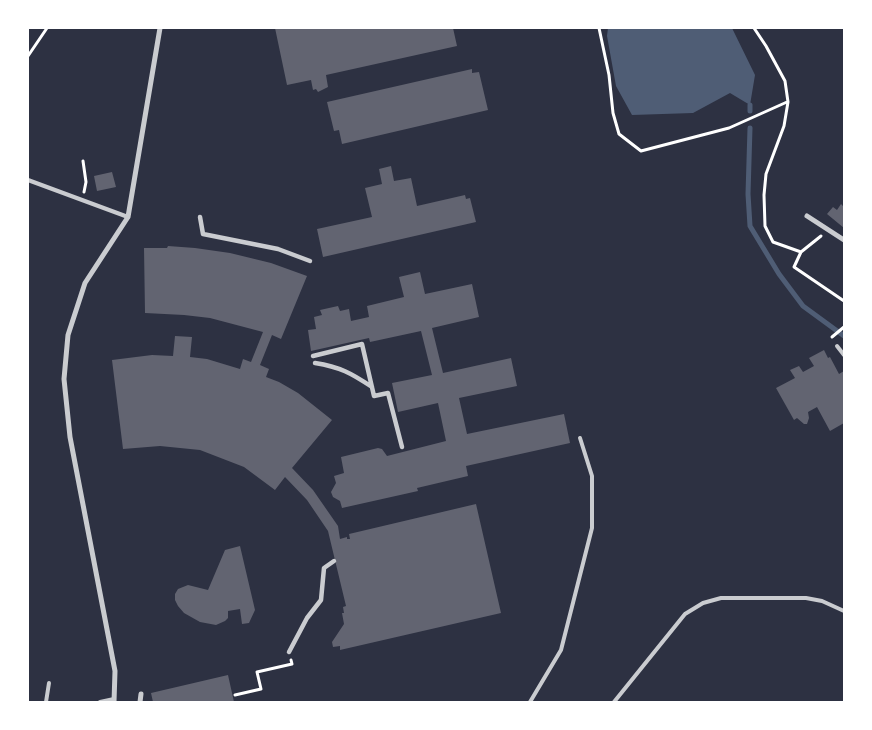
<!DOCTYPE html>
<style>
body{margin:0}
#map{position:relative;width:872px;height:730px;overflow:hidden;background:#2d3142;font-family:Cabin,sans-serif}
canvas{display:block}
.frame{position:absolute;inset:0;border:29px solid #fff;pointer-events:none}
</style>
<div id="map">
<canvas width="872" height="730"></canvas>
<div class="frame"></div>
</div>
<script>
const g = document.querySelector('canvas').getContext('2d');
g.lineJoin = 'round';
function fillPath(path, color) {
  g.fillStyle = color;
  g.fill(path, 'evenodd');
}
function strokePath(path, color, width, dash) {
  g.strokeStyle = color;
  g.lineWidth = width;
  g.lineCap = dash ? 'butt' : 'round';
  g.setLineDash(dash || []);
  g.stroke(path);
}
fillPath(new Path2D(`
 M608,28h124l23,47 -5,30 -20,-12 -37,20 -61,2 -16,-29 -9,-50z`), '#4f5d75');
strokePath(new Path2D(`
 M750,105v6
 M750,128l-2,66 2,32 29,48 24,32 41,30`), '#4f5d75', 5);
fillPath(new Path2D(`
 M275,28h178l4,18 -131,29 2,12 -10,5 -2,-3 -3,1 -2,-10 -24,5z
 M472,69v4l7,-1 9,38 -146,34 -3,-14 -5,1 -7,-29z
 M391,166l3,15 17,-3 6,28 48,-11 1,4 4,-1 6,24 -153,35 -6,-28 55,-12 -7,-29 17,-4 -3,-15z
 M112,172l4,15 -19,4 -3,-15z
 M841,204l3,3v21l-17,-14 6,-7 4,3z
 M168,246l27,2 35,5 41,10 36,13 -26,63 -9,-4 -12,30 9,4 -3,8 13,5 19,11 34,27 -40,48 21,22 25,36 2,13 7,-2v2h3l-1,-5 127,-30 25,109 -161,37v-4l-7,1 -1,-5 12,-18 -2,-11h2l-1,-6 3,-1 -18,-75 -21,-31 -22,-23 -10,13 -31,-23 -44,-17 -40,-4 -37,3 -11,-89 40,-5 21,1 2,-20 17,1 -2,20 17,2 33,10 3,-10 8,3 12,-30 -53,-14 -26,-3 -39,-2 -1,-65h23z
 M420,272l5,22 47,-10 7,33 -47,11 11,45 68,-15 6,28 -58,12 8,36 97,-20 6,29 -104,23 2,10 -51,12 1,3 -76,17 -2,-7 -7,-4 -2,-5 5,-9 -2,-7 10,-3 -3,-16 37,-9 4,1 5,7 59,-15 -8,-38 -40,9 -6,-29 40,-8 -11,-44 -51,11 -1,-4 -58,13 -3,-21 8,-1 -2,-12 8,-2 -2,-5 18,-4 2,5 9,-2 2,12 18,-4 -2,-11 37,-9 -5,-20z
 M824,350l4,8 2,-1 9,17 5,-3v52l-14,8 -13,-24 -9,5 1,6 -2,6h-3l-7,-6 -3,2 -18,-32 19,-10 -5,-8 9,-4 4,6 11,-6 -5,-8z
 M240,546l15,64 -6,13 -7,1 -2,-15 -12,2v7l-3,3 -9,4 -16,-3 -16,-9 -6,-7 -3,-6v-6l3,-5 10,-4 20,5 17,-40z
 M228,675l6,27h-81l-2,-9z`), '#626471');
strokePath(new Path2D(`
 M599,28l10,47 4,38 6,21 22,17 88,-23 58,-26
 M754,28l12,18 19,35 3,21 -4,24 -18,48 -2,21 1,31 8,16 28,10 20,-16
 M28,56l19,-28
 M83,161l3,21 -2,10
 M801,252l-7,15 50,34
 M832,337l12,-10
 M235,695l26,-6 -4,-17 35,-8 -1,-4`), '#fff', 3);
strokePath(new Path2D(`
 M28,180l100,37
 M837,346l7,9
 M46,702l3,-19
 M100,702l14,-3
 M530,702l31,-52 31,-122v-52l-12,-38
 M614,702l71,-88 18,-11 18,-5h85l16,3 22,10`), '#caccd0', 4);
strokePath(new Path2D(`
 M200,217l3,17 75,15 32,12
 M313,356l49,-12 12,52 14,-3 14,54
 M315,363c25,4 36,10 57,24
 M289,652l18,-34 14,-18 3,-32 10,-7`), '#caccd0', 4.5);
strokePath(new Path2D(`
 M807,216l37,24
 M114,702l1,-31 -45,-234 -6,-58 4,-44 17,-52 43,-66 32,-189
 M140,702l1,-8`), '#caccd0', 5);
</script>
